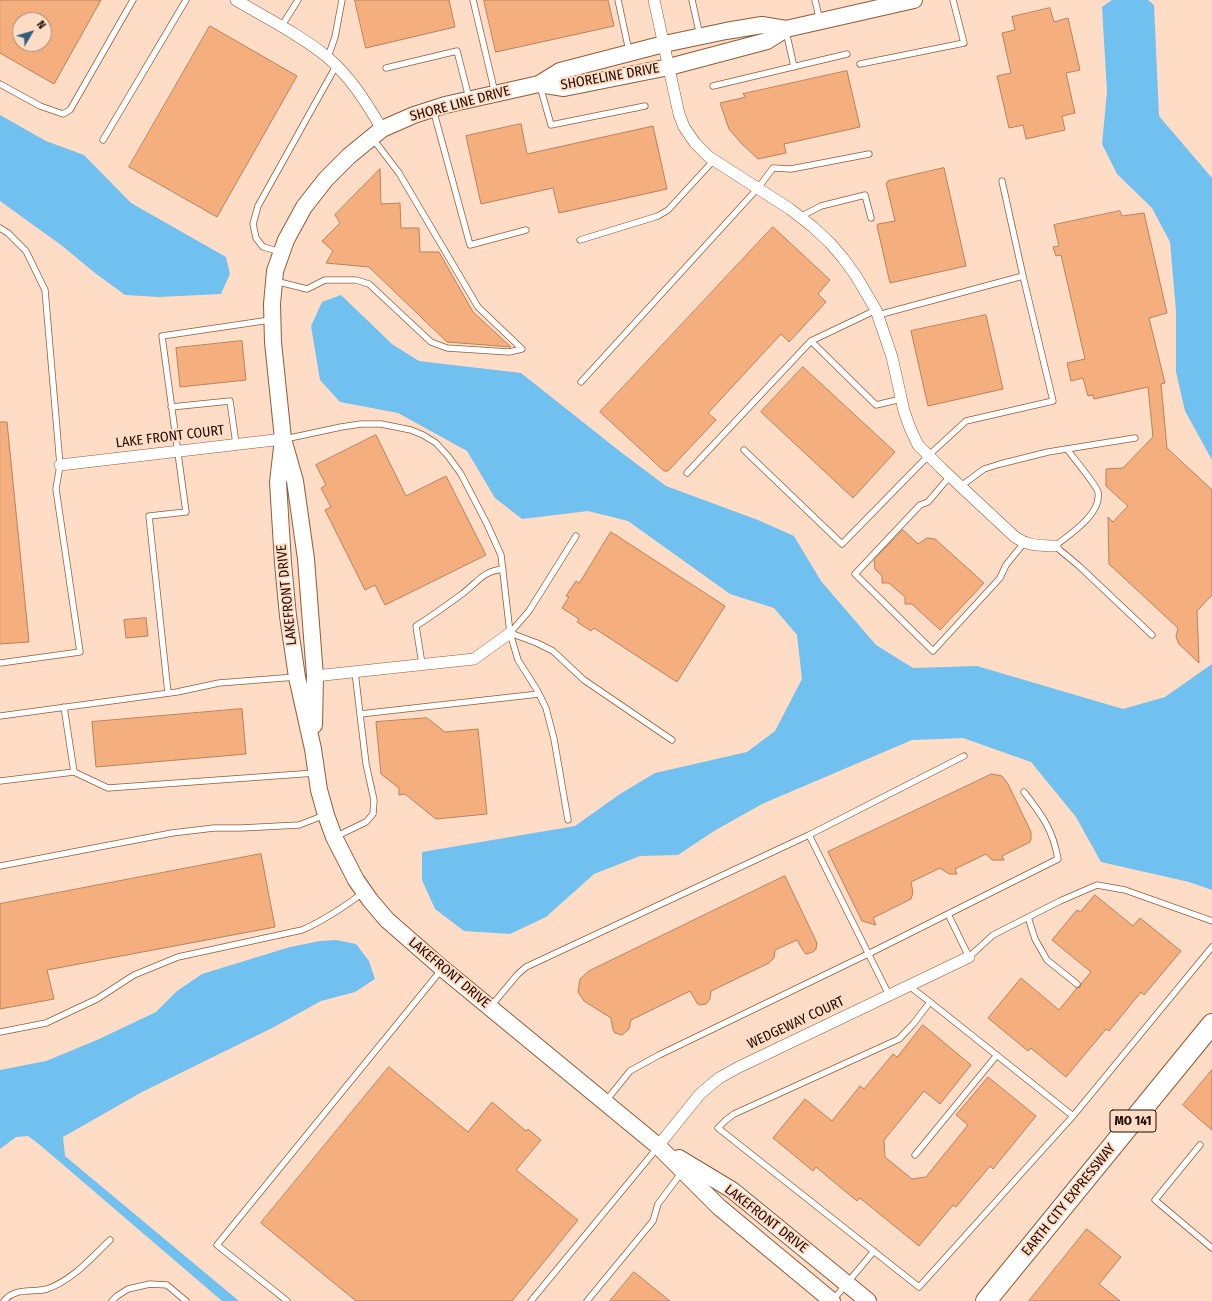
<!DOCTYPE html>
<style>
body{margin:0}
#map{position:relative;width:1212px;height:1301px;overflow:hidden;background:#ffdcc5;font-family:"Fira Sans Condensed",sans-serif}
canvas{display:block}
.north{position:absolute;left:12px;top:12px;width:40px;height:40px;box-sizing:border-box;background:#ffdcc5;border:1px solid #a58877;border-radius:50%;rotate:52deg;font-size:11px;font-weight:700;line-height:16px;text-align:center;color:#1e0b01}
.north::after{content:'';display:block;margin:auto;width:14px;height:18px;background:#2d607d;clip-path:polygon(50% 0,100% 100%,50% 72%,0 100%)}
</style>
<div id="map">
<canvas width="1212" height="1301"></canvas>
<div class="north">N</div>
</div>
<script>
const g = document.querySelector('canvas').getContext('2d');
g.lineJoin = 'round';
function fillPath(path, color) {
  g.fillStyle = color;
  g.fill(path, 'evenodd');
}
function strokePath(path, color, width, dash) {
  g.strokeStyle = color;
  g.lineWidth = width;
  g.lineCap = dash ? 'butt' : 'round';
  g.setLineDash(dash || []);
  g.stroke(path);
}
function drawText(font, color, halo, rows, align = 'center') {
  g.font = font + ' "Fira Sans Condensed",sans-serif';
  g.lineWidth = 4;
  g.setLineDash([]);
  g.textBaseline = 'middle';
  g.strokeStyle = halo;
  g.fillStyle = color;
  for (const [text, x, y, turn = 0] of rows) {
    g.save();
    g.translate(x, y);
    g.rotate((+turn || 0) * Math.PI / 180);
    g.textAlign = isNaN(turn) ? turn : align;
    if (halo) g.strokeText(text, 0, 0);
    g.fillText(text, 0, 0);
    g.restore();
  }
}
fillPath(new Path2D(`
 M1112,0h36l6,5 5,111 53,62v282l-27,-49 -9,-39v-61l-6,-69 -18,-34 -35,-34 -15,-30 5,-52 -5,-85z
 M0,115l46,26 38,14 47,48 95,54 4,17 -9,20 -62,3 -34,-2 -30,-22 -34,-28 -61,-44z
 M341,295l51,49 27,17 102,12 101,80 44,33 92,34 36,16 27,45 55,64 37,23 64,-2 146,43 42,-12 47,-33v226l-23,-8 -88,-20 -25,-45 -45,-55 -68,-24 -51,2 -150,64 -48,27 -36,24 -38,1 -46,18 -48,43 -36,17 -46,-3 -29,-22 -13,-29v-28l153,-26 45,-32 35,-21 92,-21 28,-21 27,-52 -5,-44 -23,-27 -44,-14 -102,-73 -40,-10 -66,8 -27,-21 -28,-47 -69,-38 -58,-11 -20,-22 -9,-54 11,-24z
 M336,940l20,4 13,17 6,18 -20,13 -34,9 -47,26 -132,65 -79,45 2,19 174,145h-17l-182,-156 -12,-9 -12,1 -16,12v-79l46,-9 51,-21 59,-28 21,-21 25,-17 88,-27 30,-6z`), '#71c1f0');
const building = new Path2D(`
 M0,0h101l-47,84 -54,-31zM20,20h24v24h-24z
 M355,0h94l6,27 -89,21z
 M484,0h124l6,26 -118,26z
 M1050,8l4,14 14,-4 12,52 -14,3 9,40 -13,3 3,14 -39,9 -3,-14 -14,3 -12,-52 14,-3 -9,-40 13,-3 -3,-13z
 M210,26l87,50 -80,141 -88,-50z
 M847,71l13,56 -76,17 2,9 -28,6 -16,-15 -13,-15 -9,-26 26,-6 -3,-3z
 M521,124l6,30 126,-28 14,63 -108,24 -6,-25 -72,16 -15,-68z
 M944,168l22,98 -76,17 -13,-57 1,-2 17,-3 -9,-38 2,-1v-1z
 M380,169l1,35 19,-1 1,25h18l1,24h19l34,60 38,35 -64,-5 -78,-75 -43,-4 7,-12 -11,-10 18,-18 -5,-8z
 M1120,211l2,5 22,-3 23,100 -18,5 16,65 -4,1 6,64 45,42v105l-15,16 2,52 -20,-19 -3,-7 2,-9 -69,-64 -1,-47 5,5 15,-16 -22,-20v-17l17,-1 30,-31 -5,-50 -54,12 -1,-4 -5,1 -5,-18 -12,3 -4,-18 18,-4 -24,-104 -5,1 -3,-9 6,-1 -5,-21z
 M773,227l57,53 -12,14 8,8 -37,40 -8,-8 -73,79 8,7 -48,51h-4l-64,-59z
 M986,315l17,74 -75,17 -17,-75z
 M242,341l4,39 -66,7 -4,-39z
 M803,367l92,85 -42,46 -92,-86z
 M0,422h7l22,220 -29,2z
 M376,435l30,61 40,-20 40,79 -101,50 -10,-20 -10,5 -40,-80 6,-3 -10,-19 5,-3 -10,-20z
 M903,530l15,14 9,-6 8,1 49,44 -44,47 -28,-26h-7v-7l-16,-14h-7v-7l-7,-7 -1,-9z
 M611,532l114,74 -48,76 -83,-54 -3,3 -14,-9 2,-3 -17,-11 7,-11 -3,-1 10,-15 3,2z
 M146,618l2,18 -22,2 -2,-18z
 M242,709l4,45 -150,13 -4,-45z
 M427,718l18,14 33,-3 9,85 -51,5 -31,-25 -6,1v-7l-18,-14 -5,-52z
 M992,774l10,2 6,8 23,48v7l-1,3 -28,14 2,4h-12l-6,-6 -31,15 2,5h-8l-9,-6 -29,14 2,11 -2,6 -38,19 3,7 -14,-4 -34,-69z
 M261,854l14,73 -228,43 7,29 -54,10v-105z
 M785,876l32,67 -1,6 -3,3 -7,2 -2,-2 -7,-12 -22,10 -1,8 -5,5 -58,28 -1,8 -4,5 -7,1 -2,-2 -7,-12 -59,29 -2,9 -7,6 -7,-2 -2,-3 -2,-12 -27,-17 -6,-9 2,-13 9,-8z
 M1095,895l38,31 7,-8 41,33 -37,44 -3,-3 -32,39 -3,-2 -40,48 -35,-29 -3,3 -40,-33 33,-40 38,32 18,-22 3,-1 1,-3 10,-12 -39,-32 25,-30 3,2z
 M923,1025l48,40 -31,39 -16,-13 -40,49 1,17 27,22 14,-2 42,-52 -12,-10 32,-38 48,39 -43,53 -3,-3 -34,41 -3,-2 -34,41 -59,-48 -3,3 -41,-34 -3,4 -40,-33 32,-39 27,22 28,-35 4,3 29,-35 4,3z
 M389,1067l79,65 24,-30 34,29 2,-2 13,11 -25,30 62,50 -66,81h-156l-95,-78z
 M1212,1070v60l-29,-25z
 M1087,1229l34,28 -22,27 21,17h-91z
 M634,1272l36,29h-60z`);
fillPath(building, '#f5af7e');
strokePath(building, '#b6825c', 1);
const lane = new Path2D(`
 M473,0l22,93
 M618,0l11,51
 M692,0l8,36
 M815,0l5,21
 M281,27l17,-27
 M786,31l8,36
 M328,57l7,-20 7,-37
 M860,64l104,-21 -11,-43
 M386,68l71,-17 12,47
 M0,84l40,22 23,8 7,-4 63,-110
 M540,86l11,39 94,-19
 M713,86l134,-32
 M433,109l37,136 56,-15
 M103,140l83,-140
 M1002,181l21,95
 M800,217l21,-11 44,-11 6,23
 M0,228l8,5 18,18 19,39 15,175 -4,24 24,163 -80,11
 M580,240l78,-24 10,-6 46,-50
 M281,252l-18,-5 -7,-9 -3,-14 5,-18 78,-140
 M275,281l32,8 18,-9h31l13,4 62,58 16,6 62,4 13,-3 -44,-42 -79,-134 -26,-34
 M811,341l65,64 25,-6
 M581,382l177,-194 15,-20 18,1 78,-15
 M171,407l59,-6 6,43
 M285,439l56,-12 20,-3h20l30,6 12,5 13,8 12,13 13,18 26,50 14,31 9,78 8,27 19,30 9,18 8,31 14,81
 M1067,449c5,7 30,37 31,43 4,22 -28,42 -43,54l24,20 73,69
 M744,450l98,94 87,-89 37,-34 87,-20 -30,-125 -145,39
 M687,473l124,-132 65,-31
 M950,476l-22,26 -8,3 -65,69 78,77 67,-73 6,-13 18,-22
 M961,486l23,-17 16,-5 48,-12 87,-14
 M510,633l27,10 16,8 31,29 88,60
 M510,633l19,-22 47,-75
 M422,664l-6,-38c16,-10 31,-21 46,-32 16,-12 21,-23 41,-25
 M168,693l-19,-177 37,-4 -24,-176 108,-16
 M64,707l10,65
 M360,714l179,-20
 M0,716l177,-24 42,-9 77,-6
 M0,781l74,-9 34,16 207,-15
 M809,835l155,-79
 M335,837l31,-15 7,-8 1,-14 -8,-36 -11,-92
 M0,866l172,-33 42,-5h27l58,-3 26,-10
 M948,914l21,43 24,-22 67,-34 37,-16 28,5 87,31
 M1028,917l7,22 12,21 30,24
 M909,986l21,16 143,114 -154,171 -201,-159 8,-8 8,-6 165,-75 15,-16 16,-21
 M491,1006l27,-32 8,-7 283,-132 80,160
 M0,1032l46,-9 51,-24 37,-24 44,-18 124,-27c23,-10 42,-23 62,-38
 M605,1102l25,-31 29,-16 209,-101 190,-95c-5,-29 -16,-44 -34,-67
 M1073,1116l139,-169
 M1200,1145l-45,55 57,48
 M915,1155l82,-100
 M833,1300l41,-49
 M4,1301c11,-14 28,-8 43,-12 26,-9 44,-31 63,-49
 M112,1301l5,-5 11,-7 22,-5 17,1 19,16
 M287,1301l-70,-56 225,-276
 M531,1301l127,-154
 M587,1301l66,-80 5,-17 24,-32`);
const street = new Path2D(`
 M236,0c30,18 63,34 90,56 24,20 40,46 56,73
 M654,0l25,114 5,13 11,16 14,14 81,52 23,18 17,16 13,15 13,18 20,34 16,47 12,54 6,17 8,17 23,23 74,69c15,10 24,8 40,9
 M60,465l223,-26
 M315,676l159,-17 36,-26
 M658,1146l42,-52 19,-16 20,-11 230,-110`);
const secondary = new Path2D(`
 M539,84l25,4 105,-21 98,-26 19,-12 128,-29
 M283,439l-5,43 5,81 5,53 9,61 16,72 6,41 7,25 8,22 22,43 14,20 17,20 55,48 216,178 61,61 113,94
 M314,725l1,-49 -9,-117 -11,-78 -12,-42 -10,-97 -1,-38 3,-33 11,-31 18,-33 22,-28 23,-23 33,-27 32,-14 31,-10 94,-21 21,-13 104,-27 62,-13 36,-6 24,4
 M679,1158l53,32 136,111`);
const highway = new Path2D(`
 M986,1301l226,-277`);
strokePath(lane, '#8e5c38', 7);
strokePath(street, '#8e5c38', 12);
strokePath(secondary, '#8e5c38', 18);
strokePath(highway, '#8e5c38', 22);
strokePath(lane, '#fff', 5.5);
strokePath(street, '#fff', 11);
strokePath(secondary, '#fff', 16);
strokePath(highway, '#fff', 20);
for (const [x, y, w] of [
 [1133,1121,46]
]) {
  const box = new Path2D();
  box.roundRect(x - w / 2, y - 11, w, 22, 3);
  g.fillStyle = '#ffdcc5';
  g.fill(box);
  strokePath(box, '#1e0b01', 1);
}
drawText('bold 13px', '#1e0b01', null, [
 ["MO 141",1133,1121]
]);
drawText('14px', '#1e0b01', '#ffdcc5', [
 ["SHORELINE DRIVE",610,77,-10],
 ["SHORE LINE DRIVE",460,104,-15],
 ["LAKE FRONT COURT",170,437,-7],
 ["LAKEFRONT DRIVE",287,595,-96],
 ["LAKEFRONT DRIVE",449,973,40],
 ["WEDGEWAY COURT",796,1023,-25],
 ["EARTH CITY EXPRESSWAY",1069,1200,-51],
 ["LAKEFRONT DRIVE",766,1219,38]
]);
</script>
